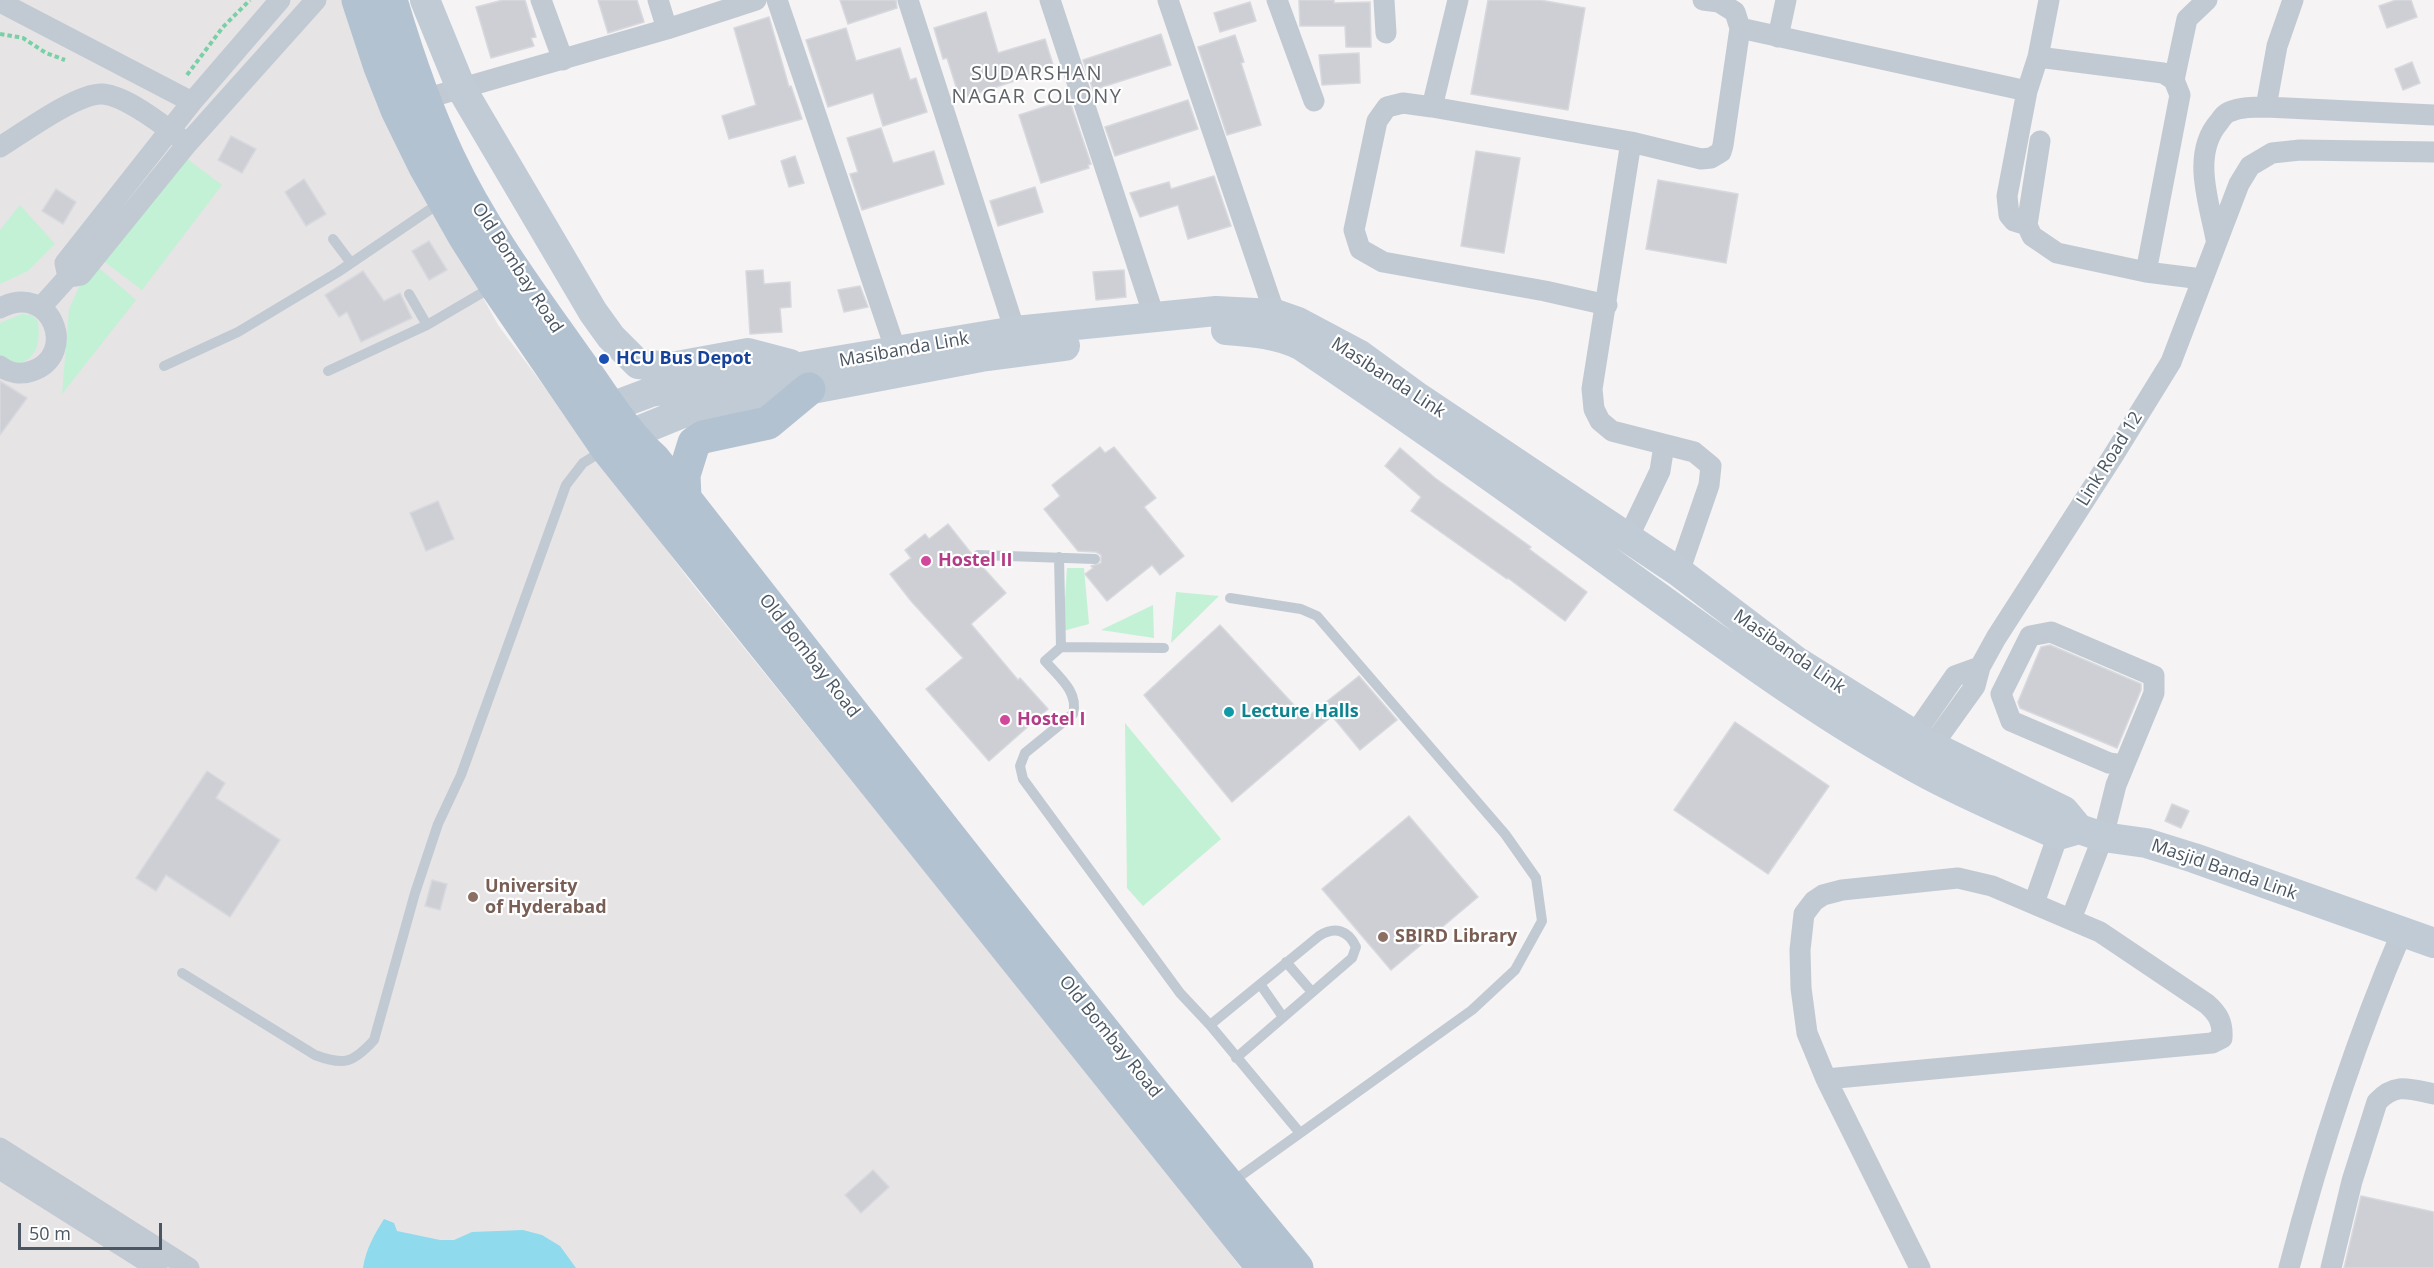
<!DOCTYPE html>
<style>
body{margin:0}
#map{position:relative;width:2434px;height:1268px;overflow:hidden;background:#f5f3f3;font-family:"Open Sans",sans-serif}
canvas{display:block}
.scale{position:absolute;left:18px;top:1223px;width:144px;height:27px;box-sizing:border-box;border:3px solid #4a5661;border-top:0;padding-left:8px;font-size:18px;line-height:21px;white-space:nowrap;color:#4a5661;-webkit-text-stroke:4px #fff;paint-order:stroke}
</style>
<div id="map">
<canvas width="2434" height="1268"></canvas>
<div class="scale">50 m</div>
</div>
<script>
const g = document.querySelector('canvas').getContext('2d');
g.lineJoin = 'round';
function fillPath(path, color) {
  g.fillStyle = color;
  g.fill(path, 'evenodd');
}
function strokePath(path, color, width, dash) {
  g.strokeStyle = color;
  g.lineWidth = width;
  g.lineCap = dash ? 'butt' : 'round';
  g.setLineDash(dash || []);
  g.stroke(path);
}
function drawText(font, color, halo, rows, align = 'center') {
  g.font = font + ' "Open Sans",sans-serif';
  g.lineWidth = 4.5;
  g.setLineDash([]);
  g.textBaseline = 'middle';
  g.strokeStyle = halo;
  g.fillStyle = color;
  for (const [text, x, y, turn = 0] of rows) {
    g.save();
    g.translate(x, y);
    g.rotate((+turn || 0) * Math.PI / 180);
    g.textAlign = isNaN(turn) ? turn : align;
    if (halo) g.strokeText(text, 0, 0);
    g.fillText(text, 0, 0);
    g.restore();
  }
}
fillPath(new Path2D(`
 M0,0h346l73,180 79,145 192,256 510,631 41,56h-1241z`), '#e6e4e5');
fillPath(new Path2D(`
 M178,152l44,33 -80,105 -44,-33z
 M20,205l35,39 -27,27 -28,13v-54z
 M91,261l45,39 -74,94 7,-85z
 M22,314l9,1 7,6c2,18 1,37 -20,43l-18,-5v-36z
 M1067,568h17l5,56 -26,7z
 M1176,592l43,4 -48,47z
 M1153,605l1,33 -53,-8z
 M1125,723l96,116 -78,67 -16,-18z`), '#c3f1d5');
fillPath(new Path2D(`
 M384,1219l10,4 3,8 43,9h14l18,-8 51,-2 19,5 18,11 16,22h-213c3,-19 11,-33 21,-49z`), '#90daee');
const building = new Path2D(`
 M503,0h22l11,37 -5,1 3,8 -43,12 -15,-51z
 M598,0h39l7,22 -36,11z
 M840,0h56l1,8 -49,16z
 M1299,0h35v3l36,-1 1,45h-25l-1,-21h-45z
 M1488,0h52l45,8 -17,102 -97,-16z
 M2396,0h15l6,17 -30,11 -8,-22z
 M1250,2l6,19 -36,11 -6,-19z
 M986,12l12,41 47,-14 9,29 -94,31 -13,-41 -4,1 -9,-31z
 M769,17l20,70 2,-1 11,33 -73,20 -7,-23 34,-11 -22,-77z
 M846,28l10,33 44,-13 10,32 6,-2 11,34 -44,14 -10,-33 -45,14 -22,-67z
 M1161,34l10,31 -78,25 -10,-30z
 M1235,35l9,27 -3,1 20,62 -34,10 -29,-88z
 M1359,53l1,30 -38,2 -3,-30z
 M2412,62l8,21 -17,7 -8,-21z
 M1069,99l22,65 -3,1 1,3 -48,15 -22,-68z
 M1188,100l10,29 -83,27 -10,-29z
 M881,128l12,35 41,-12 10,33 -82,26 -12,-36 8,-2 -11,-34z
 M231,136l25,13 -14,24 -24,-13z
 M1476,151l44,7 -16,95 -43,-7z
 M795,156l9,27 -15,4 -8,-26z
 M1214,176l17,50 -43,13 -10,-34 -38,12 -10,-24 39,-11 2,7z
 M304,179l22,35 -20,12 -21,-34z
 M1658,180l80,14 -12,69 -80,-14z
 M1035,187l8,25 -45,14 -8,-25z
 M56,189l20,13 -13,22 -21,-13z
 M429,241l18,29 -18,10 -17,-29z
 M763,270l1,14 26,-2 1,25 -11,1 2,24 -32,2 -4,-63z
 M1124,270l2,27 -30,3 -3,-28z
 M363,271l21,30 16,-8 12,25 -51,24 -14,-30 -8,5 -14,-22z
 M860,286l8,21 -24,5 -6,-22z
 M0,381l27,17 -27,37z
 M1100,447l5,6 9,-6 42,51 -12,9 40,49 -24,19 -8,-10 -45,36 -22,-27 8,-6 -2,-2 10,-3v-8l-5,-3 -18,-1 -34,-42 16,-13 -8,-11z
 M1400,448l35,30 96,69 -2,2 58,43 -22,29 -57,-43 -1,1 -96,-68 10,-14 -36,-31z
 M438,501l16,38 -28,12 -16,-38z
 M948,524l23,29 1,6 7,4 27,30 -35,31 47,56 2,-2 28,31 -59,52 -63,-72 37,-31 -52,-57 -21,-27 21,-16 -6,-8 20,-16 4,5z
 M1220,625l86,93 53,-42 38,44 -37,30 -28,-34 -100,86 -88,-107z
 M2050,645l91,39v6l-24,58 -97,-40 -2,-6 23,-55z
 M1735,722l94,64 -61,88 -94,-64z
 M207,771l18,12 -9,15 64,42 -50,77 -64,-42 -10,16 -20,-13z
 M2172,804l17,7 -8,17 -16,-7z
 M1409,816l69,81 -87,73 -69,-81z
 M432,880l15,4 -7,26 -15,-4z
 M873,1170l16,17 -28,26 -16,-18z
 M2361,1196l73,16v56h-90z`);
fillPath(building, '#cdcfd5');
strokePath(building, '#d7d9de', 1.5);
strokePath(new Path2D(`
 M0,34l23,4 23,15 19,7
 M187,75l36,-48 27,-27`), '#7ad0a6', 4, [4.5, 3]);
strokePath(new Path2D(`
 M333,239l18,24
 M409,294l18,31
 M164,366l74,-34 100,-60 103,-70
 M328,371l99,-46 65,-38
 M978,555l117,4
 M1059,557l2,90 -16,14c14,16 34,31 28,53l-48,39 -5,13 3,13 157,214 30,32 90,108
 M1230,598l71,11 16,7 188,218 31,44 6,43 -27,49 -43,40 -240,172
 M1061,647l103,1
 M1286,962l26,30
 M182,973l133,82c29,11 38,8 59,-15l41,-147 23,-69 23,-49 105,-290 17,-22 21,-13
 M1260,984l23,33
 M1210,1025l109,-89c16,-10 29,-6 37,11l-4,11 -116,100`), '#c1cad2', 10);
strokePath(new Path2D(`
 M541,0l22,60
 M658,0l9,29
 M777,0l119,351
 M908,0l107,331
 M1050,0l104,316
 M1168,0l111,326
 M1277,0l37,101
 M1384,0l2,33
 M1458,0l-26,107 -29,-4 -16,4 -10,14 -23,109 6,19 23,13 162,29 62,14
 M0,2l192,100
 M1740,28l287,63
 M1778,37l8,-37
 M2038,57l125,16 11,7 6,15 -34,177
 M2174,80l13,-61 20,-19
 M424,99l243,-70 89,-29
 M1432,107l199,35
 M2266,107l11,-61 16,-46
 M2040,141l-13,84 5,11 25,17 89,19 56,7
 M0,147c23,-14 78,-55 103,-53 23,2 59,30 77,44
 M2027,225l-13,-4 -5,-6 -2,-19 20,-105 11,-34 11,-57
 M2216,239c-7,-37 -25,-85 3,-117 3,-4 5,-8 10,-10 12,-5 24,-5 37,-5l168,8
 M68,277l-3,-14 127,-161 88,-102
 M41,307l27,-30 13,-2 106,-131 129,-144
 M0,308c52,-27 79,47 32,63 -11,4 -23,2 -32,-5
 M1628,538l32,-67 4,-26
 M1679,572l30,-87 2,-19 -17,-14 -82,-21 -12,-10 -6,-12 -2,-20 39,-247 70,17 10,-1 10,-6 2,-7 17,-117 -5,-16 -16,-10 -16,-2
 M1914,735l41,-59 25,-9
 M1924,757l51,-71 5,-19 16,-29 117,-182 58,-94 68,-178 11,-18 22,-13 28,-3 134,2
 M2034,903l24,-68
 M2071,919l32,-82 13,-52 38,-92v-17l-103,-44 -21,4 -29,58 10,27 98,42 14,2
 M1826,1079l386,-36 10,-5c1,-16 -4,-24 -15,-34l-107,-72 -108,-46 -34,-8 -116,12 -19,5 -9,6 -10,13 -4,36 1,38 6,45 19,46 94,189
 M0,1148l189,120
 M0,1169l157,99
 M2289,1268c30,-115 66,-227 113,-336
 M2331,1268l21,-87 25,-79c18,-20 33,-13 57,-8`), '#c1cad2', 21);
strokePath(new Path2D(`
 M425,0l36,88 132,224 18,25 27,27 33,3 77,-14 42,11
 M1226,330c26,2 53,4 76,16 113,76 224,155 334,235 92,66 183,134 282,188 45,25 93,45 140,66l21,-6
 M592,420l19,-13 40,-15 364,-61 201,-20 59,3 23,8 62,33 59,43 260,174 117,89 136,85 132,65 15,18 24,8 43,6 48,15 240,85
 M611,446l20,-12 49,-20 301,-57 84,-11`), '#c1cbd6', 30);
strokePath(new Path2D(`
 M358,0l22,67 17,43 28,57 39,69 31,49 112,164 656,819
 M391,0c16,54 34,107 58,158 34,72 82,136 127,200 25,34 47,73 78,101 213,271 423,544 643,809
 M685,498l-1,-23 10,-32 9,-6 65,-14 41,-34`), '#b3c2d1', 33);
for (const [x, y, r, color] of [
 [604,359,6,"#1a4fb4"],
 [926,561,6,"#d1479c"],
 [1229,712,6,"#0f9aa8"],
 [1005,720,6,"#d1479c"],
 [473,897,6,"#8d6e63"],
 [1383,937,6,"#8d6e63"]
]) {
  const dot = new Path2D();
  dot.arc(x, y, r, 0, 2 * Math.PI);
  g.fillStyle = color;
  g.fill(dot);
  strokePath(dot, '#fff', 2);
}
drawText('18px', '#4a5661', '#fff', [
 ["Old Bombay Road",517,268,57],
 ["Masibanda Link",904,350,-10],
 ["Masibanda Link",1388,378,33],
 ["Link Road 12",2110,459,-58],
 ["Masibanda Link",1789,652,35],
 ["Old Bombay Road",809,656,52],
 ["Masjid Banda Link",2224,870,19],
 ["Old Bombay Road",1110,1037,51]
]);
drawText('bold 18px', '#164399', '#fff', [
 ["HCU Bus Depot",616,359]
], 'left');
drawText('bold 18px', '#b23c85', '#fff', [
 ["Hostel II",938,561],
 ["Hostel I",1017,720]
], 'left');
drawText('bold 18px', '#0d838f', '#fff', [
 ["Lecture Halls",1241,712]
], 'left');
drawText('bold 18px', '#785e54', '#fff', [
 ["University",485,887],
 ["of Hyderabad",485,908],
 ["SBIRD Library",1395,937]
], 'left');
g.letterSpacing = '1.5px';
drawText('20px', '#5f6368', '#fff', [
 ["SUDARSHAN",1037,74],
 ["NAGAR COLONY",1037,97]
]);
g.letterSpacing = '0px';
</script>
